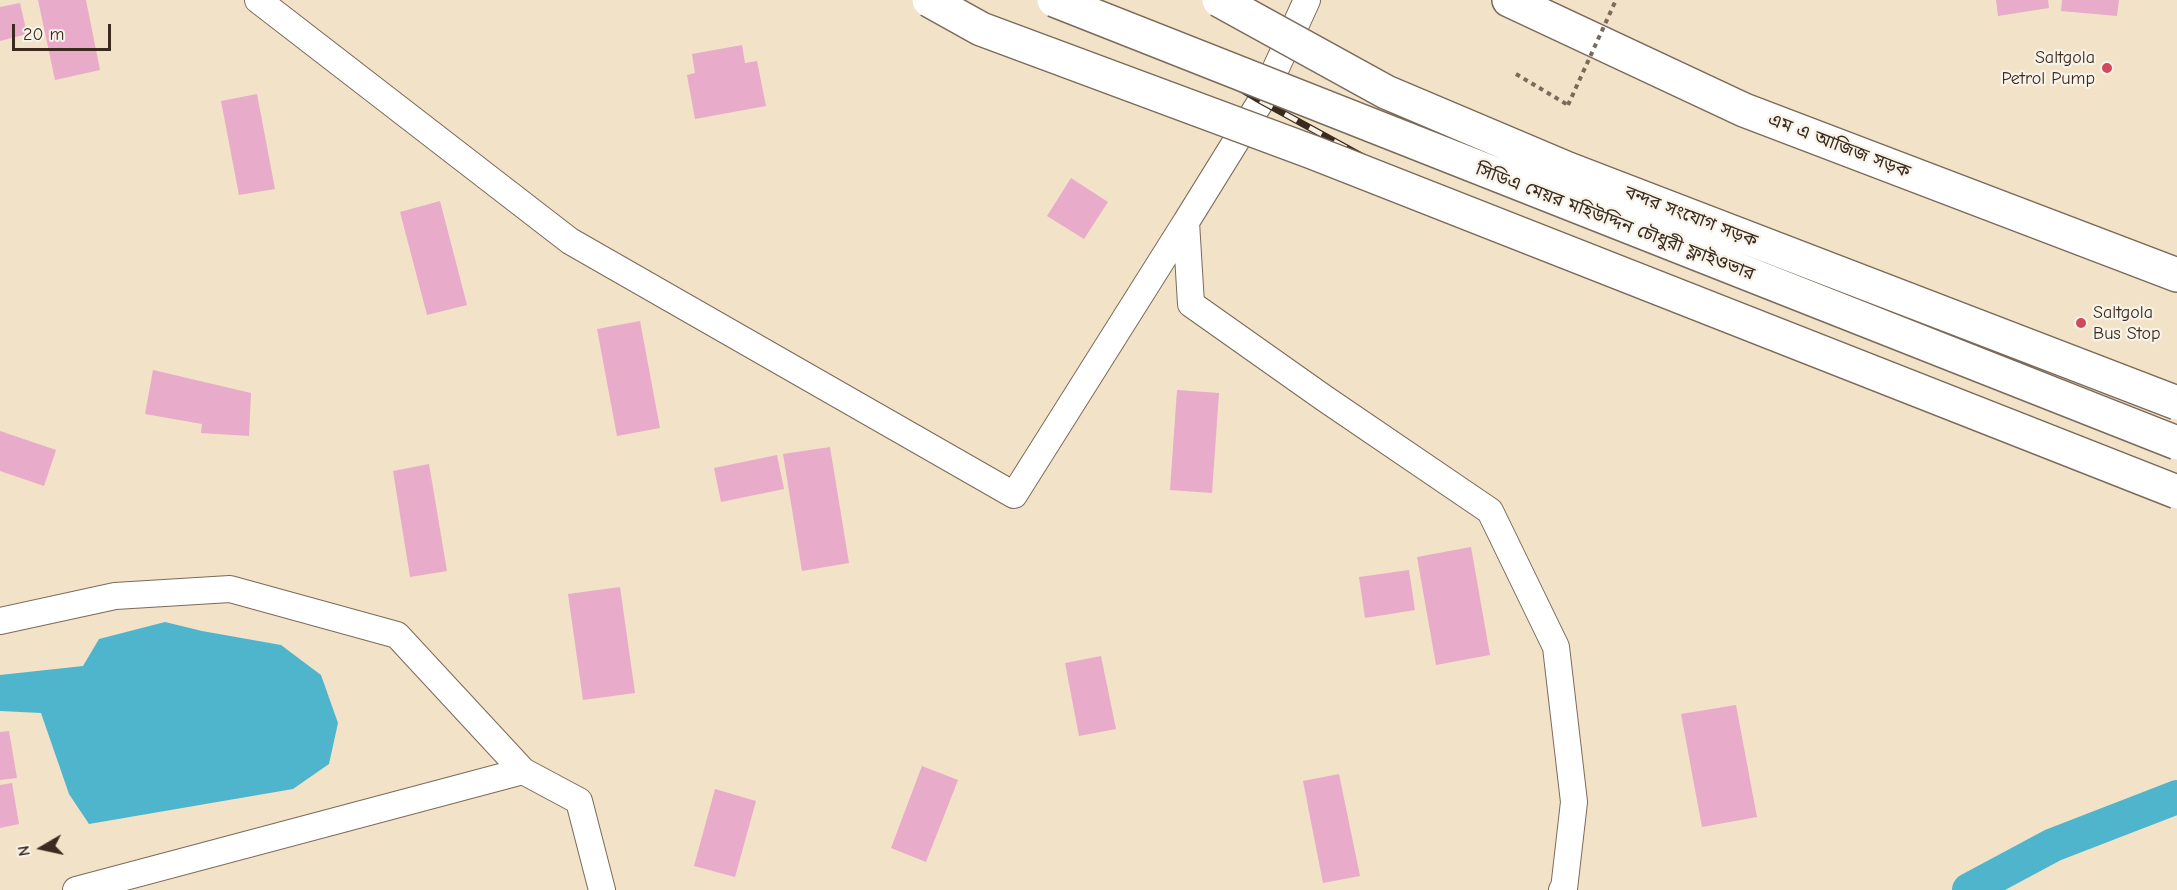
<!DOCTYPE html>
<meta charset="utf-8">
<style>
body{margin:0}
#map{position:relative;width:2177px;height:890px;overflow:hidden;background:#f1e2c8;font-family:"Comic Neue",sans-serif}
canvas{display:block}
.north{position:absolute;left:12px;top:818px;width:60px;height:60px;-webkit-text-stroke:4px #f7f3e8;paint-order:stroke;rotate:261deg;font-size:16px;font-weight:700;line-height:24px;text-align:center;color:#3b2a1e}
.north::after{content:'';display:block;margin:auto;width:21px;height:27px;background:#3b2a1e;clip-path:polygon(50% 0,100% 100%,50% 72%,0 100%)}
.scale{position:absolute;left:12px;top:24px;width:99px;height:27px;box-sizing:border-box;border:3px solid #3b2a1e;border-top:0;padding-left:8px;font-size:18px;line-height:21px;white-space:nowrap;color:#3b2a1e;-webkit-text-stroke:4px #f7f3e8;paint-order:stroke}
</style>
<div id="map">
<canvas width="2177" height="890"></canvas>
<div class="north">N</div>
<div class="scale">20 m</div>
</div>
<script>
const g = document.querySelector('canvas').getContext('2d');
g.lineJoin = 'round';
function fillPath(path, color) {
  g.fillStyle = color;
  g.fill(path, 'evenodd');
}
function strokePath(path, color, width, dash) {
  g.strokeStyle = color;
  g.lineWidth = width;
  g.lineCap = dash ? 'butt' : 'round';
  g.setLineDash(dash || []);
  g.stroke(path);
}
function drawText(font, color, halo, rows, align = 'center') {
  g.font = font + ' "Comic Neue","Noto Sans Bengali",sans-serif';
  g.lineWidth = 4.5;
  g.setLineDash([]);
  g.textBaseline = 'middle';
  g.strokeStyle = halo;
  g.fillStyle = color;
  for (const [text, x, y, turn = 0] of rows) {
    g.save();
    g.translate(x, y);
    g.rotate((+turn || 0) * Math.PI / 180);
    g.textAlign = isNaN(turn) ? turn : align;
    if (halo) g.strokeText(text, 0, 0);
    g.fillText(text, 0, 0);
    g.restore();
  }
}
fillPath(new Path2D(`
 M165,622l37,9 79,14 40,30 17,48 -9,41 -36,25 -204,35 -20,-30 -28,-81 -41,-2v-36l83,-9 16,-27z`), '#4eb5cd');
strokePath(new Path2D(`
 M1969,890l84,-45 124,-48`), '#4eb5cd', 34);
fillPath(new Path2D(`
 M38,0h48l14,70 -45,10z
 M1996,0h52l1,8 -51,8z
 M2062,0h57l-2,16 -56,-5z
 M20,3l7,31 -27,7v-34z
 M742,45l3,18 12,-2 9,45 -71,13 -8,-44 8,-2 -3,-19z
 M257,94l18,95 -36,6 -18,-94z
 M1071,178l37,24 -24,37 -37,-23z
 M440,201l27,104 -40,10 -27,-103z
 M640,321l20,107 -43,8 -20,-107z
 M153,370l98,23 -2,43 -48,-3 1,-9 -57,-10z
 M1177,390l42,3 -7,100 -42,-3z
 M0,431l56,19 -12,36 -44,-15z
 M830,447l19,116 -47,8 -19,-117z
 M777,455l7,34 -63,13 -7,-34z
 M429,464l18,107 -37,6 -17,-106z
 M1471,547l19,108 -54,10 -19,-108z
 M1409,570l6,40 -50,8 -6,-41z
 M620,587l15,106 -52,7 -15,-106z
 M1101,656l15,73 -37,7 -14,-73z
 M1736,705l21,112 -55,10 -21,-113z
 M9,731l8,47 -17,2v-48z
 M922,766l36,14 -32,82 -35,-14z
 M1339,774l21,102 -37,7 -20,-102z
 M12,783l7,41 -19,4v-43z
 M715,789l41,12 -21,76 -41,-11z`), '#e9abca');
const street = new Path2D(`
 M258,0l312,241 444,254 172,-273
 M1307,0l-46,101 -75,121 5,82 133,94 166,113 66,136 18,155 -10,87 -2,1
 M0,621l115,-25 115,-7 167,46 126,136
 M76,890l447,-119 56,30 23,89`);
const primary = new Path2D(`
 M1509,0l235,110 433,165`);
strokePath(street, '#7b6a5a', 28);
strokePath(primary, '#7b6a5a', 36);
strokePath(new Path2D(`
 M1516,74l52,31`), '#7b6a5a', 4, [4.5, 4.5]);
strokePath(street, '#fff', 26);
strokePath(primary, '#fff', 33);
const rail = new Path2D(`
 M1092,0l169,101 287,157 308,115 321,114`);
strokePath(rail, '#3b2a1e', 7);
strokePath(rail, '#f7f3e8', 4.5, [14]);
const highwayBridge = new Path2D(`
 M929,0l52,29 331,123 865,340
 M1054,0l1123,443
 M1219,0l167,92 182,77 609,234`);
strokePath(highwayBridge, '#7b6a5a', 36, []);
strokePath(new Path2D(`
 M1568,105l48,-105`), '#7b6a5a', 4, [4.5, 4.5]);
strokePath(highwayBridge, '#fff', 33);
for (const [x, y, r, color] of [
 [2107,68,6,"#d1495b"],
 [2081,323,6,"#d1495b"]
]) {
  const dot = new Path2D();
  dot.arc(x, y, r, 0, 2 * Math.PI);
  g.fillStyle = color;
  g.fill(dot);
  strokePath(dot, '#f7f3e8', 2);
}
drawText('18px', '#3b2a1e', '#f7f3e8', [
 ["Saltgola",2095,58],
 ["Petrol Pump",2095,79],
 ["Saltgola",2093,313,"left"],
 ["Bus Stop",2093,334,"left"]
], 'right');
drawText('18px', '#3b2a1e', '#f7f3e8', [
 ["এম এ আজিজ সড়ক",1839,146,21],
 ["বন্দর সংযোগ সড়ক",1691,217,21],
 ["সিডিএ মেয়র মহিউদ্দিন চৌধুরী ফ্লাইওভার",1615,222,21]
]);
</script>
